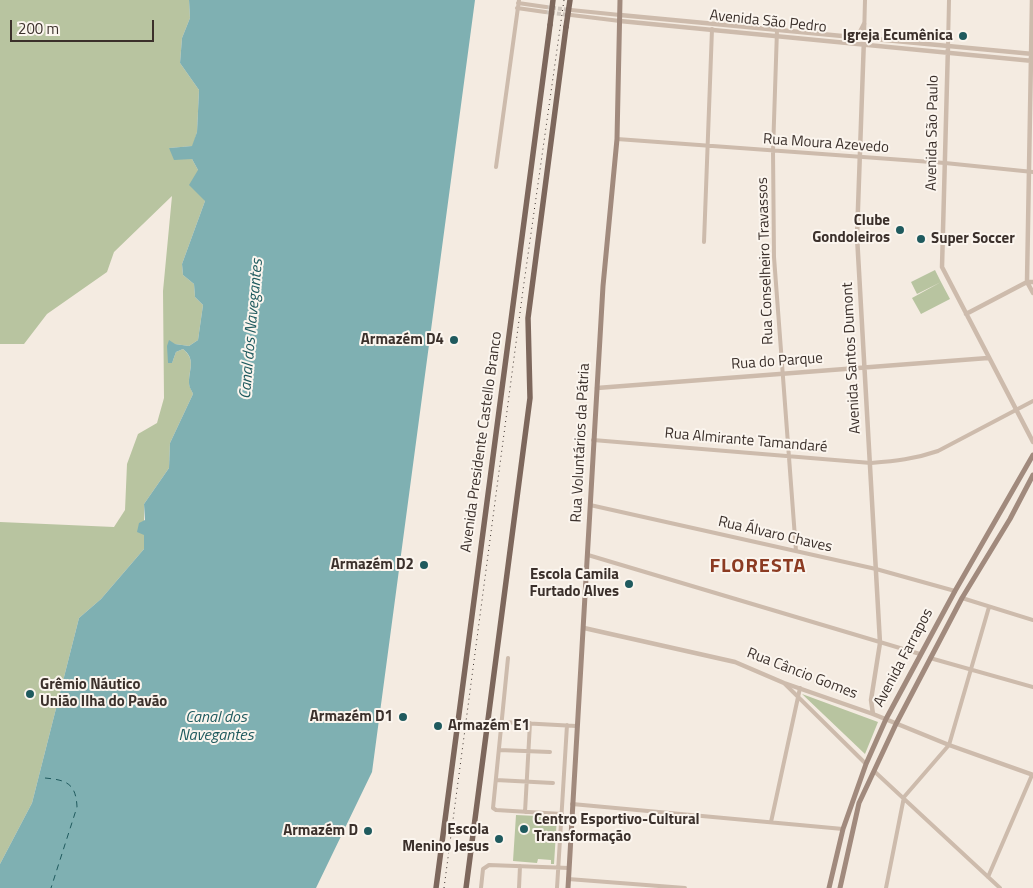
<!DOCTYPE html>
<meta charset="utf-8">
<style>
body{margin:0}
#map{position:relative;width:1033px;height:888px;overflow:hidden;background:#f4ebe1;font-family:"Titillium Web",sans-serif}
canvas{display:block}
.scale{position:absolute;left:10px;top:20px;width:144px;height:22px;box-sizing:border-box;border:2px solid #3b302b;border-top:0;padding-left:6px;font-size:15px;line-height:18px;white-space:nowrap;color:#3b302b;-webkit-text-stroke:4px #fbf5ee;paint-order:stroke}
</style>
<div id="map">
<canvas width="1033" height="888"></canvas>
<div class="scale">200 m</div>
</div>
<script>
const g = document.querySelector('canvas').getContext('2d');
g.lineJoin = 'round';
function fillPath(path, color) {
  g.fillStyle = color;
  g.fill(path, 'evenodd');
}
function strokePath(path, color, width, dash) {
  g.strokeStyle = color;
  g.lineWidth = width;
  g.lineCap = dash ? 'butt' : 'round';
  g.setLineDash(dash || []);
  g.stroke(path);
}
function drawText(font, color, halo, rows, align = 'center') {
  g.font = font + ' "Titillium Web",sans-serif';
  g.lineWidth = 4;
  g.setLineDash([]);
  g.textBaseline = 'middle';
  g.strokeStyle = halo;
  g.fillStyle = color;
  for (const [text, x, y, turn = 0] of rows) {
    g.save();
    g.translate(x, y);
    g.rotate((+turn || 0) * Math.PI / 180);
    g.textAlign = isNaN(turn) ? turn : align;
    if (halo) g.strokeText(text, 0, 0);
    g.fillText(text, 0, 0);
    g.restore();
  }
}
fillPath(new Path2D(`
 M0,0h189l1,18 -8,20 -2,25 19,27 -2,42 -4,14 -24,2 23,11 6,11 7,31 -23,63 1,11 11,9 1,13 8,8 -5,35 -9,6 -14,-2 -3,19 4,-11 7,-3c13,11 6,19 6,34 0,3 3,8 4,11l-23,49 -1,25 -25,36v45l-43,50 -22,19 -47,185 -32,61v-342l114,5 11,-17 2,-46 11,-30 19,-11 7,-25 -1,-107 9,-95 -58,56 -7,20 -60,42 -23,30h-24z
 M935,270l6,12 -24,12 -6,-12z
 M941,282l9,17 -29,15 -9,-16z
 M802,694l76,28 -13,32z
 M516,815l41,2 -3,47h-3v-4l-13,-1 -1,4 -24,-2z`), '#b8c4a0');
fillPath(new Path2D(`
 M189,0h286l-103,772 -56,116h-316v-24l32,-61 47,-185 22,-19 43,-50v-14l-7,-3 2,-9 6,-3 -1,-16 25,-36 1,-25 23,-49c-1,-3 -4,-7 -4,-11 0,-14 7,-24 -6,-34l-7,3 -4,11h-4l-1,-17 2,-6 6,4 14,2 9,-6 5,-35 -8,-8 -1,-13 -11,-9 -1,-11 23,-63 -16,-16 9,-15 -6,-11 -18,1 -5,-12 23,-2 5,-14 2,-42 -19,-27 2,-25 8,-20z`), '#7fb0b2');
strokePath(new Path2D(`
 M45,778c21,2 31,5 32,29l-26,81`), '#1f5a5e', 1, [6, 5]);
strokePath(new Path2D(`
 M546,7l23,3
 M545,12l23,3`), '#cfc6bd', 4, [4, 2]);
strokePath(new Path2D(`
 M518,3l28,4
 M517,8l28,4
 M571,10l49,5
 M571,15l49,6
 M777,30l-4,121 1,106 22,294
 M864,38l1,-38
 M948,46l1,-46
 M617,139l328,24 88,9
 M496,167l23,-167
 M704,242l8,-213
 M593,440l278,23c24,-2 44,-4 67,-12l95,-50
 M590,505l286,64 79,22
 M588,555l332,99
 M962,598l71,22
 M508,658l-15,150 3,2 66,4
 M930,658l103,29
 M785,684l81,80
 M502,722l74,4
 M499,750l51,2
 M874,771l126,117
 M496,780l57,3
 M572,804l271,25
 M525,812l5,-89
 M771,822l29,-134
 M988,877l44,-102
 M568,879l117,9
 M481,888l2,-19 6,-4 80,3
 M519,888l1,-22
 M557,888l10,-163
 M886,888l18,-91 45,-52 40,-138`), '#cdbbac', 4);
strokePath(new Path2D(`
 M1032,0l-5,282 6,11
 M620,15l413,39
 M620,21l413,40
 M854,36l6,-4 4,-8
 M864,38l-7,198 23,407 -9,57 2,14
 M948,46l-6,221 91,175
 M966,314l61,-32h6
 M597,388l391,-30
 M584,628l151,34 49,21 89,31 76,31 84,30`), '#cdbbac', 4.5);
strokePath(new Path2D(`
 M568,888l35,-602 14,-147 3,-139
 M829,888l14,-59 23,-65 20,-45 69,-128 78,-136
 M840,888l19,-85 37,-79 66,-126 48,-79 23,-44`), '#a18a7d', 5);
strokePath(new Path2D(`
 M436,888l114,-863
 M466,888l64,-490 -2,-80 38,-291`), '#7d675c', 5.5);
strokePath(new Path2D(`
 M444,888l79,-598 41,-290`), '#3b302b', 1, [1, 4]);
strokePath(new Path2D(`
 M550,25l3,-25
 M566,27l4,-27`), '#7d675c', 5.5);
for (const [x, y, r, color] of [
 [963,36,5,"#1f5a5e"],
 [900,230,5,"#1f5a5e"],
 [921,239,5,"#1f5a5e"],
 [454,340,5,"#1f5a5e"],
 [424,565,5,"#1f5a5e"],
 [629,584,5,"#1f5a5e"],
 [30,694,5,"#1f5a5e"],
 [403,717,5,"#1f5a5e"],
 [438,726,5,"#1f5a5e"],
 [524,829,5,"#1f5a5e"],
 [368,831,5,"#1f5a5e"],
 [499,839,5,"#1f5a5e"]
]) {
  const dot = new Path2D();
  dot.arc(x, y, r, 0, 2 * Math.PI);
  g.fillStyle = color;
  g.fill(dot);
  strokePath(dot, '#fbf5ee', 2);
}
drawText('15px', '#3b302b', '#fbf5ee', [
 ["Avenida São Pedro",768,22,6],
 ["Avenida São Paulo",933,133,-89],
 ["Rua Moura Azevedo",826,144,4],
 ["Rua Conselheiro Travassos",766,261,-92],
 ["Avenida Santos Dumont",852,358,-93],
 ["Rua do Parque",777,362,-4],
 ["Rua Almirante Tamandaré",746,441,5],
 ["Avenida Presidente Castello Branco",482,442,-82],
 ["Rua Voluntários da Pátria",581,443,-87],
 ["Rua Álvaro Chaves",775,535,13],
 ["Avenida Farrapos",904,658,-62],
 ["Rua Câncio Gomes",802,674,21]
]);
drawText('bold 15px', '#3b302b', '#fbf5ee', [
 ["Igreja Ecumênica",953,36],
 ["Clube",890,221],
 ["Gondoleiros",890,238],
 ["Super Soccer",931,239,"left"],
 ["Armazém D4",444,340],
 ["Armazém D2",414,565],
 ["Escola Camila",619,575],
 ["Furtado Alves",619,592],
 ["Grêmio Náutico",40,685,"left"],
 ["União Ilha do Pavão",40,702,"left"],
 ["Armazém D1",393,717],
 ["Armazém E1",448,726,"left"],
 ["Centro Esportivo-Cultural",534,820,"left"],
 ["Transformação",534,837,"left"],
 ["Escola",489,830],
 ["Menino Jesus",489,847],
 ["Armazém D",358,831]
], 'right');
drawText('italic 16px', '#1f5a5e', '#fbf5ee', [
 ["Canal dos Navegantes",252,329,-85],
 ["Canal dos",216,718],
 ["Navegantes",216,736]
]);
g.letterSpacing = '1px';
drawText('bold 20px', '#8c3b22', '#fbf5ee', [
 ["FLORESTA",758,567]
]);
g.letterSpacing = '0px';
</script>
